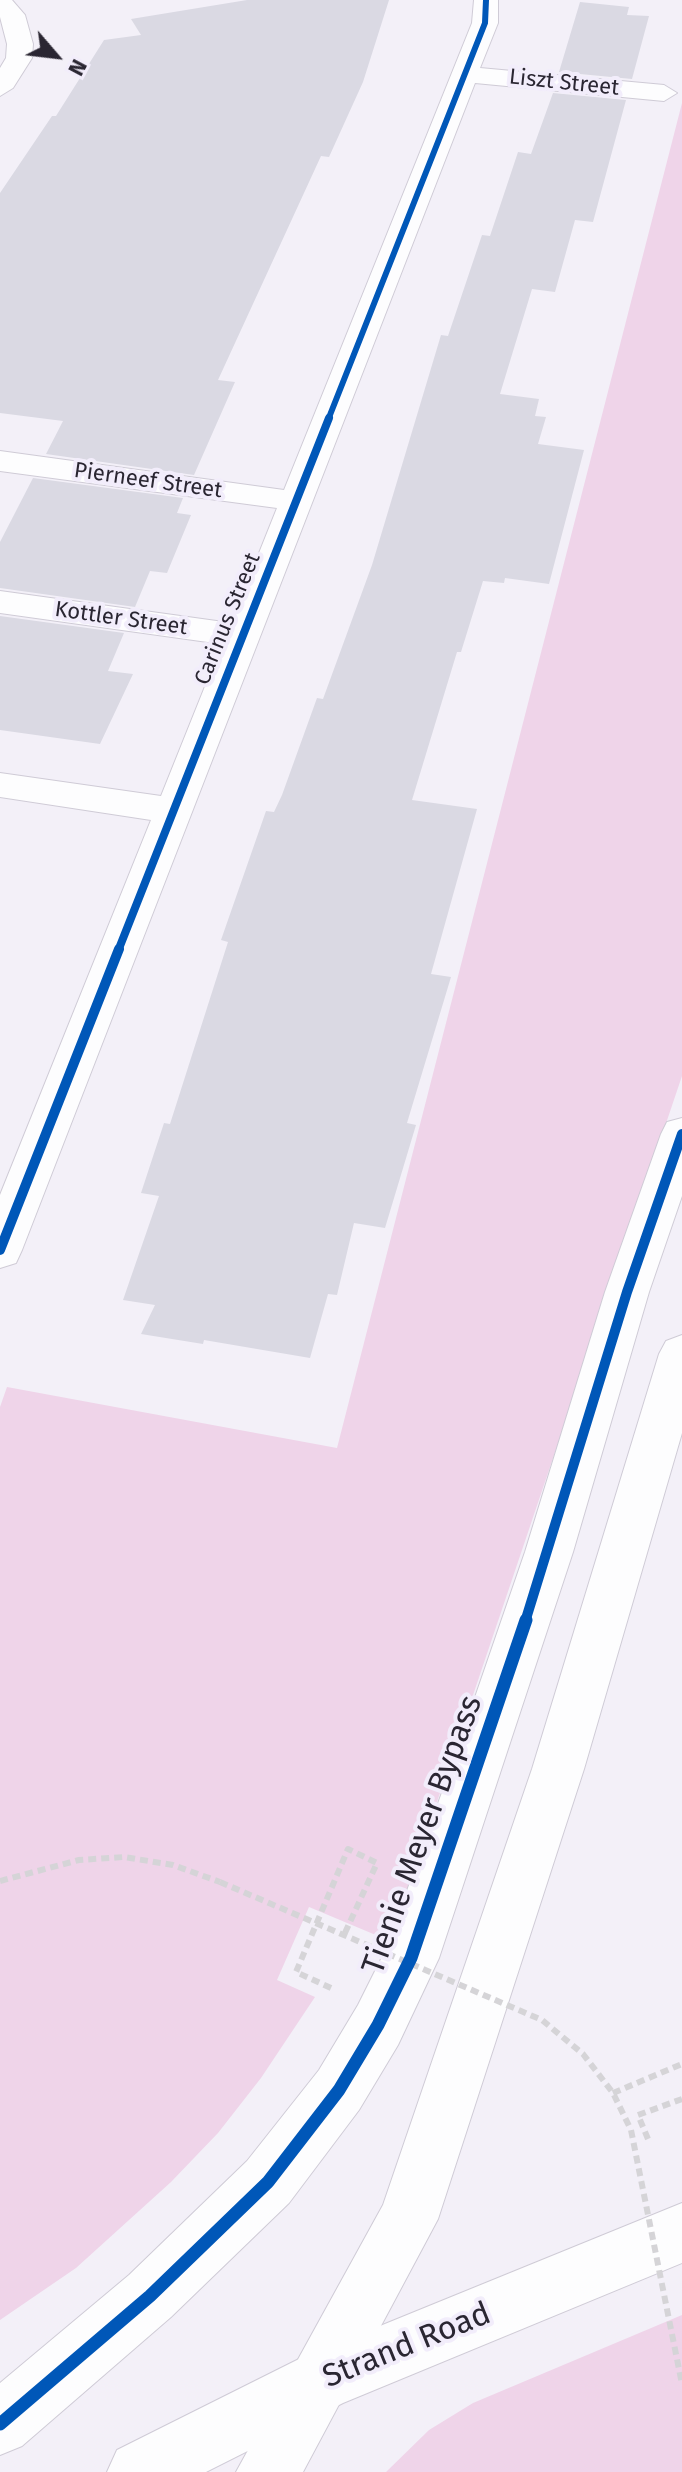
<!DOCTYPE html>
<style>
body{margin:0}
#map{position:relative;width:682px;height:2472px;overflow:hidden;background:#f3f0f8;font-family:"Fira Sans",sans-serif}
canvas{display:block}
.north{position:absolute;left:16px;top:16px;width:80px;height:80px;-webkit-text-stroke:6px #f2edfb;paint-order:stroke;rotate:118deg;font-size:22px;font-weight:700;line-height:32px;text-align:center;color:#2a2632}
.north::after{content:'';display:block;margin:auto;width:28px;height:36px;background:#2a2632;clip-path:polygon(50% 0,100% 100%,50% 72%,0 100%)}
</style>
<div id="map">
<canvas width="682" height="2472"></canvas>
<div class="north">N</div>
</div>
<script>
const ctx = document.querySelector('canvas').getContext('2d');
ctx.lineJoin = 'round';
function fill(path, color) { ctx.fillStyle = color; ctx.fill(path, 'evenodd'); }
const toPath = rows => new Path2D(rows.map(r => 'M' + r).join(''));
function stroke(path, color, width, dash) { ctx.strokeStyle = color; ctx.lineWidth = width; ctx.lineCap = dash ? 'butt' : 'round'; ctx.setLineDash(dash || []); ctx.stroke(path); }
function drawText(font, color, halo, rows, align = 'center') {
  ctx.font = font + ' "Fira Sans",sans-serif'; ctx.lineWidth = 8; ctx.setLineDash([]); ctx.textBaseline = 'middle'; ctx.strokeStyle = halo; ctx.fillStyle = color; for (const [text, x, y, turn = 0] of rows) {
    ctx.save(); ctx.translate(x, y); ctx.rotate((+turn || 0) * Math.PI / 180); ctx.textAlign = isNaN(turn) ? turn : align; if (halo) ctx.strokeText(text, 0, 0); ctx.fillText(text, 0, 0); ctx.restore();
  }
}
fill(toPath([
 [682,103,682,1076,390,1941,309,1907,277,1980,315,1997,261,2078,218,2133,171,2182,76,2268,0,2320,0,1407,7,1387,337,1448],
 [682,2315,682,2472,386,2472,429,2430,473,2403]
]), '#efd4e9');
fill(toPath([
 [247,0,389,0,363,82,329,157,321,156,218,380,235,382,194,475,46,454,63,421,0,413,0,193,52,116,56,116,104,40,141,35,131,19],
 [580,2,629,7,627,15,649,16,632,79,559,72],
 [553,93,626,100,593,222,575,220,555,292,532,289,500,394,539,399,535,416,546,417,538,444,584,450,549,584,505,578,504,583,483,581,461,652,457,652,412,800,477,809,431,974,451,977,407,1123,416,1125,385,1228,354,1223,337,1295,328,1294,310,1358,204,1340,203,1344,141,1334,155,1305,123,1300,159,1196,141,1193,164,1123,170,1124,228,942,221,940,266,811,274,812,282,795,317,698,323,699,372,565,441,335,448,336,482,235,490,236,518,152,531,154],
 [33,478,183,498,177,513,191,515,167,573,150,571,135,607,0,588,0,542],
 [0,616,124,633,108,671,133,674,100,744,0,730]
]), '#dad9e3');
const minor = toPath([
 [0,0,12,0,25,15,33,44,32,58,13,88,0,96,0,68,6,58,7,44,0,17,0,0],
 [474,0,498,0,498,23,480,68,664,85,677,93,664,101,475,83,22,1250,16,1263,0,1268,0,1195,151,820,0,797,0,773,161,796,222,644,0,613,0,591,231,623,277,508,0,471,0,451,284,490,472,23,474,0],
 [682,1118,682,1196,649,1292,573,1552,439,1958,398,2045,359,2110,289,2203,171,2317,22,2446,0,2455,0,2383,129,2275,247,2161,319,2070,358,2005,387,1947,451,1767,525,1552,605,1292,661,1134,667,1122,682,1118],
 [682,1335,682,1433,584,1769,438,2219,303,2472,236,2472,383,2205,532,1769,659,1354,666,1341,682,1335]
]);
const major = toPath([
 [682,2203,682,2263,343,2403,206,2472,107,2472,117,2450,299,2359,682,2203]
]);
stroke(minor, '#cfcbd6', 2);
stroke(major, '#cfcbd6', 2);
stroke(toPath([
 [0,1881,79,1860,124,1857,173,1865,220,1882],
 [331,1988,296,1972,348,1849,377,1863,344,1935],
 [613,2093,682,2064],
 [648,2139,638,2115,682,2099]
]), '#d5d4d7', 6, [8, 5]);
fill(minor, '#fdfdfe');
fill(major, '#fdfdfe');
stroke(toPath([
 [220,1882,542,2020,583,2054,613,2093,631,2130,682,2384]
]), '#d5d4d7', 6, [8, 5]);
stroke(toPath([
 [328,420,485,23,486,0]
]), '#0057b8', 6);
stroke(toPath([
 [118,951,329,418]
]), '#0057b8', 8);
stroke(toPath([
 [0,1250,119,949],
 [525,1622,627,1292,682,1134]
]), '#0057b8', 10);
stroke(toPath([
 [0,2424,150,2296,268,2182,339,2090,378,2025,411,1958,526,1620]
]), '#0057b8', 13);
drawText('22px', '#2a2632', '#f2edfb', [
 ["Liszt Street",564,83,6],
 ["Pierneef Street",148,481,8],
 ["Kottler Street",121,619,8],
 ["Carinus Street",228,619,-68]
]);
drawText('32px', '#2a2632', '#f2edfb', [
 ["Tienie Meyer Bypass",423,1835,-70],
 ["Strand Road",407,2346,-22]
]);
</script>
